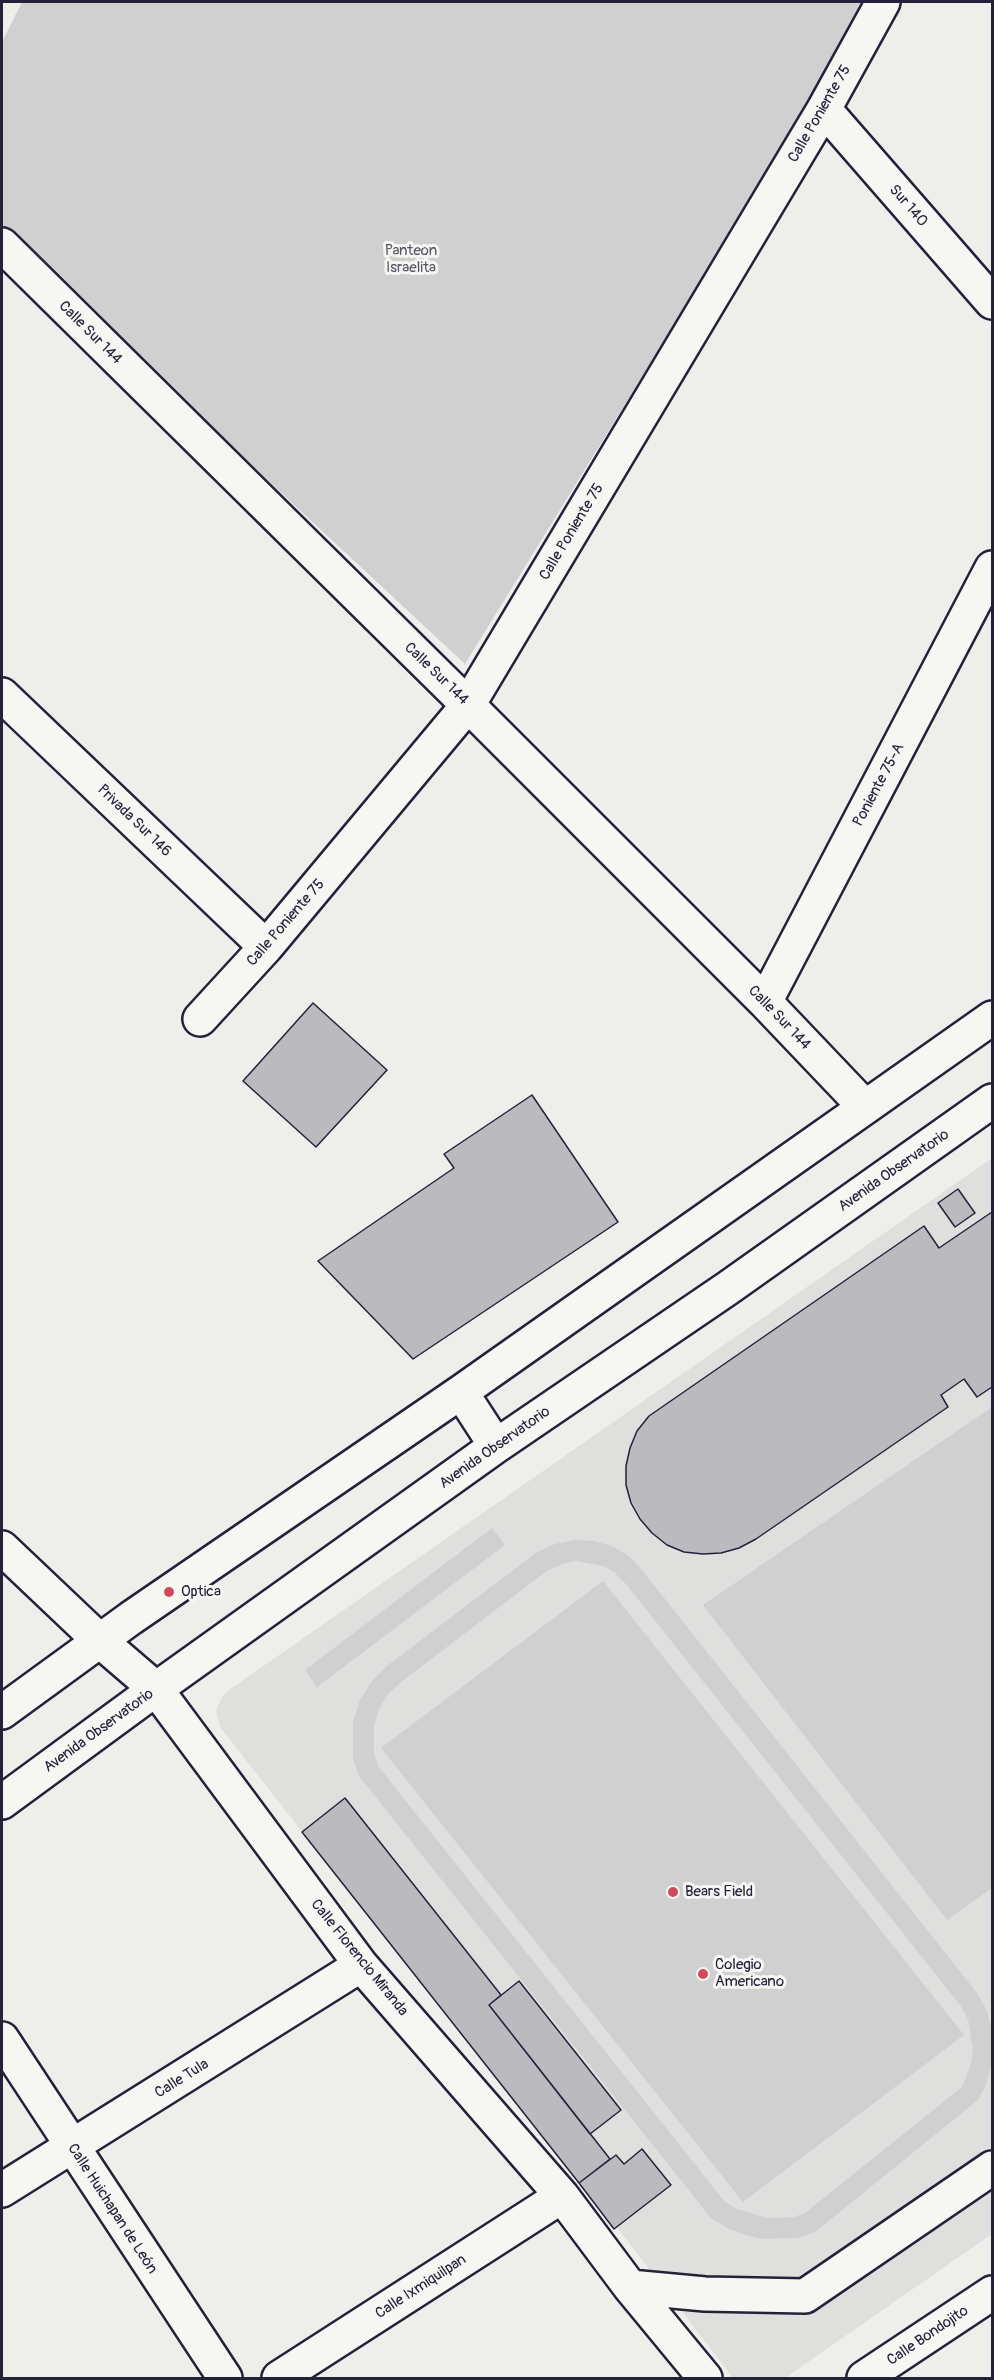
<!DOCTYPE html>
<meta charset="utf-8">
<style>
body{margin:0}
#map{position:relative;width:994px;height:2380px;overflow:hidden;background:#eeeeeb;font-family:Pangolin,sans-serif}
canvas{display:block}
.frame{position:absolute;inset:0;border:3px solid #22223b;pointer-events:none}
</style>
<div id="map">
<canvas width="994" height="2380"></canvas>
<div class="frame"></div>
</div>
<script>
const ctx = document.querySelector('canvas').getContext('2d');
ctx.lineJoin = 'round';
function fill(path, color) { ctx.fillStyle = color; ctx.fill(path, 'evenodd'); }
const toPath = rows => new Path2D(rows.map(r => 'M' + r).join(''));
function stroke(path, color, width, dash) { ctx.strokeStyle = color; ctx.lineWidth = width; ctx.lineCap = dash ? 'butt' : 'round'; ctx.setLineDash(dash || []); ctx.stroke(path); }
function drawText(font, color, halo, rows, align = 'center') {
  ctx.font = font + ' Pangolin,sans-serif'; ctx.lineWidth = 6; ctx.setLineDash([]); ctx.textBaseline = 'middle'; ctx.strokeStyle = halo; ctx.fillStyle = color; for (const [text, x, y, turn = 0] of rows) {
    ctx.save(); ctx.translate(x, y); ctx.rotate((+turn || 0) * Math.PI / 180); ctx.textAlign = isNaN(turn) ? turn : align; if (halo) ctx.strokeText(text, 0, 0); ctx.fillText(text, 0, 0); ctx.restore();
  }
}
fill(toPath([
 [992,1158,992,2234,785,2378,733,2378,613,2222,610,2224,220,1727,216,1711,222,1697,229,1690]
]), '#dfdfde');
fill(toPath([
 [22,2,866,2,810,100,717,255,465,664,2,233,2,42],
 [992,1407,992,1888,947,1920,703,1605],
 [492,1528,505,1545,317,1687,305,1670],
 [574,1540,594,1541,612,1546,629,1556,642,1570,977,1993,987,2011,992,2030,992,2063,986,2085,978,2100,815,2232,798,2238,764,2239,745,2235,727,2228,711,2218,359,1776,353,1758,353,1722,360,1700,372,1681,387,1666,537,1552,555,1544],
 [576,1561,604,1566,615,1573,626,1584,960,2005,968,2019,973,2051,971,2064,962,2087,805,2213,794,2217,767,2218,737,2209,725,2202,378,1766,374,1753,374,1726,379,1709,388,1694,401,1682,548,1570,562,1564],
 [603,1581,964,2035,743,2202,381,1748]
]), '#d0d0d1');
const building = toPath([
 [313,1003,387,1070,316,1147,243,1081,313,1003],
 [532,1095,618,1222,413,1359,318,1261,454,1168,444,1154,532,1095],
 [958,1189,975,1213,955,1227,938,1203,958,1189],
 [992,1212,992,1387,977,1397,964,1379,941,1395,948,1407,756,1539,739,1548,721,1553,703,1554,684,1552,667,1545,652,1533,640,1519,631,1503,626,1485,626,1466,630,1448,637,1431,649,1416,924,1226,939,1248,992,1212],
 [345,1798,501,1995,489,2005,610,2159,579,2183,302,1832,345,1798],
 [519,1981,621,2110,590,2134,489,2005,519,1981],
 [642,2149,671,2185,614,2229,579,2183,616,2155,624,2164,642,2149]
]);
fill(building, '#bbbbbf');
stroke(building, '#22223b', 1.5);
const minor = toPath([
 [824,109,992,302],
 [2,245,468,705,765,1002,865,1107],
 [2,695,266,947],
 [765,1002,992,568],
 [200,1019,266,947,468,705,824,109,883,2],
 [2,1548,99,1640,156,1689,361,1965,562,2196,630,2287,705,2378],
 [2,2039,225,2378],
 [2,2190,361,1965],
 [630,2287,705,2294,805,2296,992,2168],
 [279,2378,562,2196],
 [864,2378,992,2293]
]);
const major = toPath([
 [461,1392,496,1446],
 [2,1712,131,1618,461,1392,992,1018],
 [2,1802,156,1689,496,1446,728,1288,992,1101]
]);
stroke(minor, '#22223b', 38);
stroke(major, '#22223b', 38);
stroke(minor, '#f6f6f2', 33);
stroke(major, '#f6f6f2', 33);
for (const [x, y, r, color] of [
 [169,1592,6,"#d1495b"],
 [673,1892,6,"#d1495b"],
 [703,1974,6,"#d1495b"]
]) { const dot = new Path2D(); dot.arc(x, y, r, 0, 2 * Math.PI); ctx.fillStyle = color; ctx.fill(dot); stroke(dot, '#f6f6f2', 2); }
drawText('15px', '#22223b', '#f6f6f2', [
 ["Calle Poniente 75",820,114,-60],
 ["Sur 140",908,206,49],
 ["Calle Sur 144",90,333,45],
 ["Calle Poniente 75",572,532,-59],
 ["Calle Sur 144",436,674,44],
 ["Poniente 75-A",879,785,-62],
 ["Privada Sur 146",134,821,44],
 ["Calle Poniente 75",286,923,-49],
 ["Calle Sur 144",779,1018,46],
 ["Avenida Observatorio",894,1171,-35],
 ["Avenida Observatorio",495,1448,-35],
 ["Avenida Observatorio",99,1731,-36],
 ["Calle Florencio Miranda",359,1958,51],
 ["Calle Tula",182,2079,-32],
 ["Calle Huichapan de León",112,2209,57],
 ["Calle Ixmiquilpan",421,2287,-33],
 ["Calle Bondojito",928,2336,-34]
]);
drawText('15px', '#565668', '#f6f6f2', [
 ["Panteon",411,251],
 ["Israelita",411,268]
]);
drawText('15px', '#22223b', '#f6f6f2', [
 ["Optica",181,1592],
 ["Bears Field",685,1892],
 ["Colegio",715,1965],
 ["Americano",715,1982]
], 'left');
</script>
